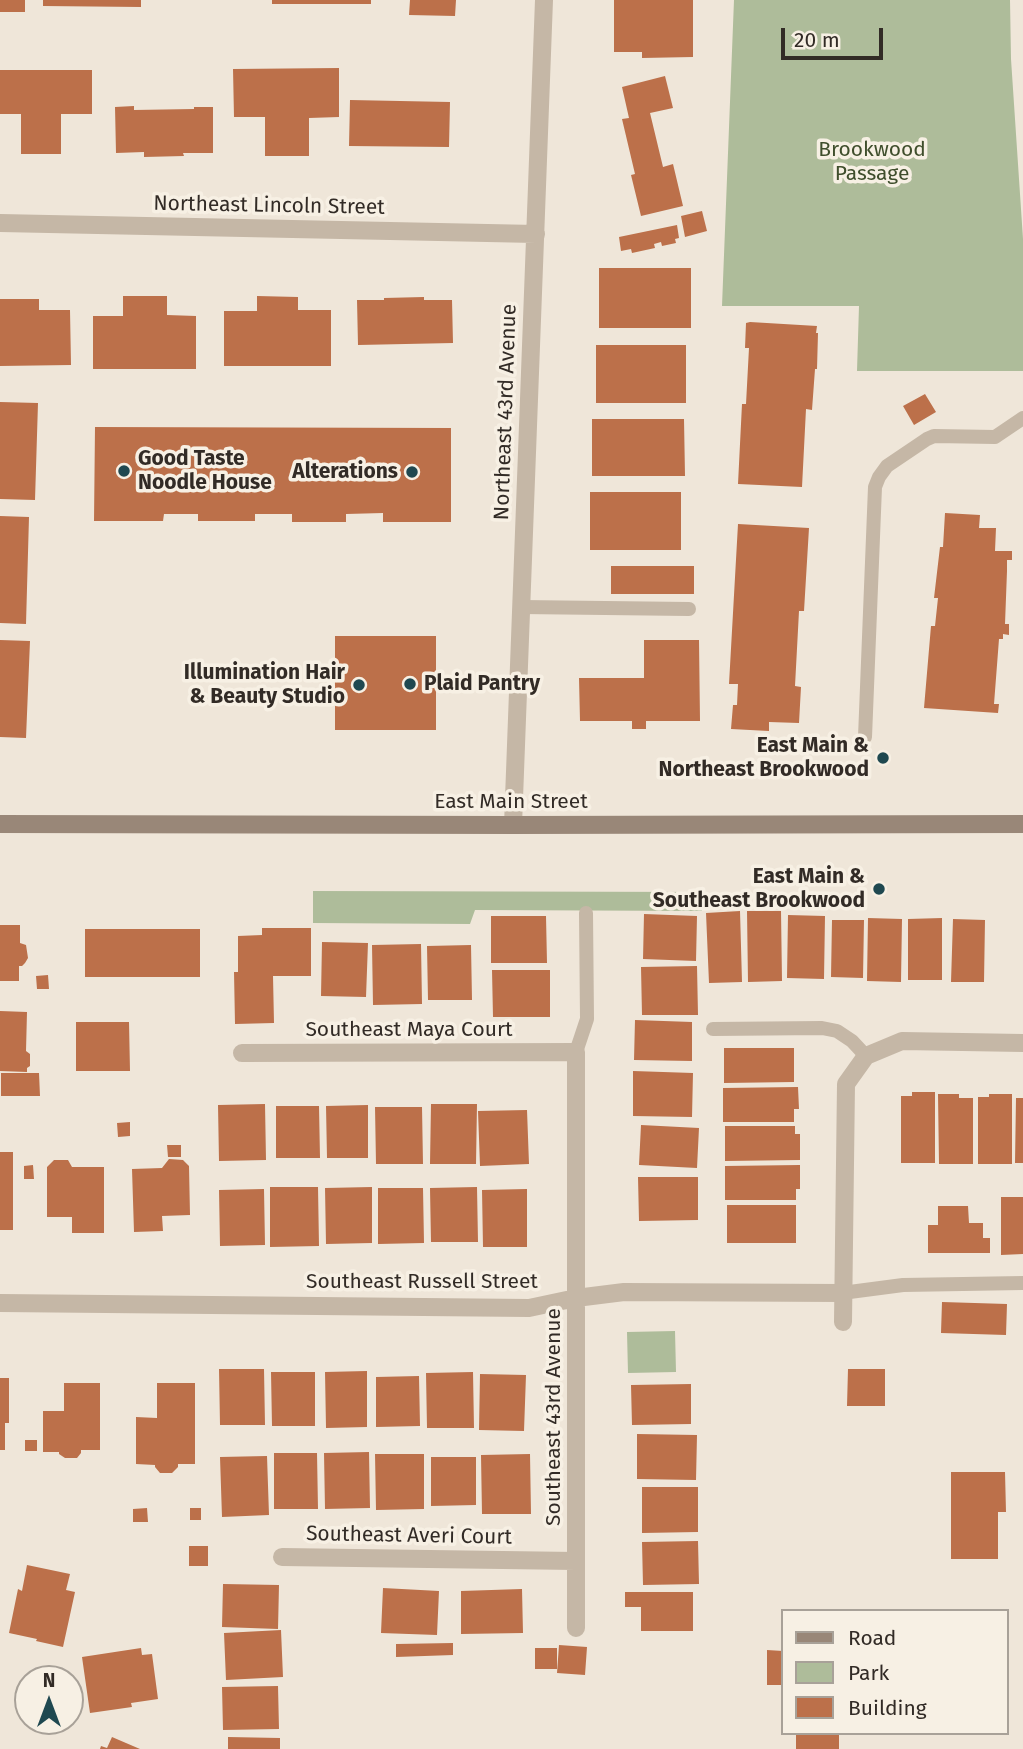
<!DOCTYPE html>
<style>
body{margin:0}
#map{position:relative;width:1023px;height:1749px;overflow:hidden;background:#efe6d9;font-family:"Fira Sans",sans-serif}
canvas{display:block}
.legend{position:absolute;left:781px;top:1609px;width:228px;height:126px;box-sizing:border-box;background:#f7f0e4;border:2px solid #a8a198;margin:0;padding:9px 12px;list-style:none;font-size:21px;color:#322b26}
.legend li{display:flex;align-items:center;gap:14px;height:35px}
.legend b{width:35px;border:2px solid #a8a198}
.north{position:absolute;left:14px;top:1665px;width:70px;height:70px;box-sizing:border-box;background:#f7f0e4;border:2px solid #a8a198;border-radius:50%;rotate:0deg;font-size:19px;font-weight:700;line-height:28px;text-align:center;color:#322b26}
.north::after{content:'';display:block;margin:auto;width:24px;height:32px;background:#1f4850;clip-path:polygon(50% 0,100% 100%,50% 72%,0 100%)}
.scale{position:absolute;left:781px;top:28px;width:102px;height:32px;box-sizing:border-box;border:4px solid #322b26;border-top:0;padding-left:9px;font-size:21px;line-height:24px;white-space:nowrap;color:#322b26;-webkit-text-stroke:5px #f7f0e4;paint-order:stroke}
</style>
<div id="map">
<canvas width="1023" height="1749"></canvas>
<ul class="legend">
<li><b style="height:9px;background:#998778"></b>Road</li>
<li><b style="height:19px;background:#aebc9a"></b>Park</li>
<li><b style="height:19px;background:#bc704a"></b>Building</li>
</ul>
<div class="north">N</div>
<div class="scale">20 m</div>
</div>
<script>
const ctx = document.querySelector('canvas').getContext('2d');
ctx.lineJoin = 'round';
function fill(path, color) { ctx.fillStyle = color; ctx.fill(path, 'evenodd'); }
const toPath = rows => new Path2D(rows.map(r => 'M' + r).join(''));
function stroke(path, color, width, dash) { ctx.strokeStyle = color; ctx.lineWidth = width; ctx.lineCap = dash ? 'butt' : 'round'; ctx.setLineDash(dash || []); ctx.stroke(path); }
function drawText(font, color, halo, rows, align = 'center') {
  ctx.font = font + ' "Fira Sans",sans-serif'; ctx.lineWidth = 7; ctx.setLineDash([]); ctx.textBaseline = 'middle'; ctx.strokeStyle = halo; ctx.fillStyle = color; for (const [text, x, y, turn = 0] of rows) {
    ctx.save(); ctx.translate(x, y); ctx.rotate((+turn || 0) * Math.PI / 180); ctx.textAlign = isNaN(turn) ? turn : align; if (halo) ctx.strokeText(text, 0, 0); ctx.fillText(text, 0, 0); ctx.restore();
  }
}
fill(toPath([
 [734,0,1010,0,1011,59,1023,239,1023,371,857,371,859,306,722,306],
 [313,891,702,892,702,911,475,910,470,924,313,923],
 [675,1331,676,1372,628,1373,627,1332]
]), '#aebc9a');
fill(toPath([
 [0,0,25,0,25,12,0,12],
 [43,0,141,0,141,7,43,6],
 [272,0,371,0,371,4,272,4],
 [410,0,456,0,455,16,409,15],
 [614,0,693,0,693,57,642,58,642,52,614,52],
 [339,68,339,117,309,118,309,156,265,156,265,117,234,117,233,69],
 [0,70,92,70,92,114,61,114,61,154,21,154,21,114,0,114],
 [665,76,673,108,650,113,663,167,673,164,683,206,641,216,631,175,635,174,622,119,629,118,622,87],
 [350,100,450,102,449,147,349,146],
 [134,106,134,110,194,109,194,107,213,107,213,153,183,153,184,156,144,157,144,152,116,153,115,107],
 [702,211,707,231,685,237,681,216],
 [677,225,679,238,675,239,676,243,662,246,661,242,654,244,655,248,632,253,631,249,621,251,619,237],
 [599,268,691,268,691,328,599,328],
 [123,296,167,296,167,315,196,316,196,369,93,369,93,316,123,316],
 [257,296,298,297,298,310,331,310,331,366,224,366,224,311,257,311],
 [424,297,424,300,452,300,453,343,358,345,357,300,384,300,384,298],
 [0,299,39,299,39,310,70,310,71,365,0,366],
 [750,322,817,326,816,333,818,333,817,369,815,369,812,410,806,409,802,487,738,484,742,404,746,404,749,348,745,348,746,323],
 [596,345,686,345,686,403,596,403],
 [925,394,936,412,914,425,903,406],
 [0,402,38,403,35,500,0,499],
 [592,419,684,419,685,476,592,476],
 [95,427,451,428,451,522,383,522,383,513,346,514,346,522,292,522,292,514,255,514,255,521,198,521,198,514,164,514,163,521,94,521],
 [590,492,681,492,681,550,590,550],
 [945,513,980,515,979,528,996,528,995,551,1012,551,1012,560,1007,560,1007,571,1005,624,1009,624,1009,635,1003,634,1003,639,999,639,994,704,999,704,998,713,924,708,931,626,935,626,938,598,934,598,940,547,943,547],
 [0,516,29,517,26,624,0,623],
 [738,524,809,528,804,611,799,611,795,686,801,687,799,723,769,722,769,731,731,729,733,705,737,705,738,684,729,684],
 [611,566,694,566,694,594,611,594],
 [335,636,436,636,436,730,335,730],
 [0,640,30,641,26,738,0,737],
 [644,640,699,640,700,721,646,721,646,729,632,729,632,721,580,721,579,678,644,678],
 [740,911,742,982,709,983,706,913],
 [747,911,781,911,782,981,748,982],
 [644,914,697,916,696,961,643,959],
 [788,915,825,916,824,979,787,978],
 [491,916,546,916,547,963,491,963],
 [868,918,902,919,901,982,867,981],
 [942,918,942,980,908,980,908,919],
 [953,919,985,920,984,982,951,982],
 [832,920,864,920,863,978,831,977],
 [0,925,20,925,20,943,26,945,28,958,25,963,22,966,19,966,19,981,0,981],
 [262,928,311,928,311,976,273,976,274,1023,235,1024,234,972,238,972,238,936,262,935],
 [85,929,200,929,200,977,85,977],
 [322,942,368,943,366,997,321,996],
 [421,944,422,1004,373,1005,372,945],
 [471,945,472,1000,428,1000,427,946],
 [697,966,698,1015,642,1015,641,967],
 [492,970,550,970,550,1017,493,1017],
 [48,975,49,989,37,989,36,976],
 [0,1011,27,1012,26,1051,30,1054,30,1066,27,1068,27,1072,0,1071],
 [635,1020,692,1022,692,1061,634,1060],
 [76,1022,129,1022,130,1071,76,1071],
 [724,1048,794,1048,794,1082,724,1083],
 [633,1071,693,1073,692,1117,633,1116],
 [1,1073,39,1073,40,1096,1,1096],
 [798,1087,799,1109,794,1109,794,1122,723,1122,723,1088],
 [912,1092,935,1092,935,1163,901,1163,901,1096,912,1096],
 [938,1094,959,1094,959,1098,973,1098,973,1164,939,1164],
 [989,1094,1012,1094,1012,1164,978,1164,978,1097,989,1097],
 [1016,1098,1023,1098,1023,1163,1015,1163],
 [265,1104,266,1160,219,1161,218,1105],
 [431,1104,477,1104,476,1164,430,1164],
 [368,1105,368,1158,327,1158,326,1106],
 [276,1106,319,1106,320,1158,276,1158],
 [375,1107,422,1107,423,1164,376,1164],
 [527,1110,529,1164,480,1166,478,1111],
 [130,1122,130,1136,118,1137,117,1123],
 [641,1125,699,1128,697,1168,639,1165],
 [725,1126,795,1126,795,1134,800,1134,800,1160,725,1161],
 [167,1145,181,1145,181,1157,168,1157],
 [0,1152,13,1152,13,1230,0,1230],
 [169,1159,183,1160,189,1166,190,1215,162,1216,163,1231,134,1232,132,1169,162,1168],
 [54,1160,68,1160,72,1167,104,1167,104,1233,72,1233,72,1217,47,1217,47,1167],
 [33,1165,34,1179,24,1179,24,1166],
 [800,1165,800,1189,796,1189,796,1200,725,1200,725,1166],
 [638,1177,698,1177,698,1220,639,1221],
 [270,1187,318,1187,319,1246,270,1247],
 [372,1187,372,1243,326,1244,325,1188],
 [477,1187,478,1242,431,1242,430,1188],
 [378,1188,423,1188,424,1243,378,1244],
 [264,1189,265,1245,220,1246,219,1190],
 [527,1189,527,1247,483,1247,482,1190],
 [1001,1197,1023,1197,1023,1254,1001,1255],
 [727,1205,796,1205,796,1243,727,1243],
 [938,1206,968,1206,969,1223,983,1223,983,1238,990,1238,990,1253,928,1253,928,1225,938,1225],
 [942,1302,1007,1304,1006,1335,941,1333],
 [219,1369,264,1369,265,1425,220,1425],
 [848,1369,885,1369,885,1406,847,1406],
 [367,1371,367,1427,326,1428,325,1372],
 [271,1372,315,1372,315,1426,272,1426],
 [473,1372,474,1428,427,1428,426,1373],
 [480,1374,526,1375,524,1431,479,1430],
 [419,1376,420,1426,376,1427,376,1377],
 [0,1378,9,1378,9,1423,5,1423,5,1450,0,1450],
 [64,1383,100,1383,100,1450,81,1450,81,1453,77,1458,65,1458,59,1454,59,1452,43,1452,43,1411,64,1411],
 [157,1383,195,1383,195,1464,178,1464,178,1467,172,1473,160,1473,155,1467,155,1465,136,1464,136,1417,157,1418],
 [691,1384,691,1424,632,1425,631,1385],
 [637,1434,697,1435,696,1480,637,1479],
 [25,1440,37,1440,37,1451,25,1451],
 [369,1452,370,1508,325,1509,324,1453],
 [274,1453,317,1453,318,1509,274,1509],
 [375,1454,424,1454,424,1509,376,1510],
 [530,1454,531,1514,482,1514,481,1455],
 [267,1456,269,1515,222,1517,220,1457],
 [431,1457,476,1457,476,1505,431,1506],
 [951,1472,1005,1472,1006,1512,998,1512,998,1559,951,1559],
 [642,1487,698,1487,698,1532,642,1533],
 [147,1508,148,1522,133,1522,133,1509],
 [190,1508,201,1508,201,1520,190,1520],
 [698,1541,699,1584,643,1585,642,1542],
 [189,1546,208,1546,208,1566,189,1566],
 [27,1565,70,1574,66,1590,75,1592,63,1647,36,1641,37,1639,9,1633,18,1589,22,1591],
 [223,1584,279,1585,278,1629,222,1627],
 [383,1588,439,1591,437,1635,381,1633],
 [522,1589,523,1633,461,1634,461,1591],
 [625,1592,693,1592,693,1631,641,1631,641,1607,625,1607],
 [281,1630,283,1677,226,1680,224,1633],
 [453,1643,453,1655,396,1657,396,1644],
 [559,1645,587,1647,585,1675,557,1673],
 [141,1648,142,1655,152,1654,158,1699,131,1703,132,1707,90,1713,82,1657],
 [535,1648,557,1648,557,1669,535,1669],
 [767,1650,783,1651,783,1685,767,1685],
 [278,1686,279,1729,223,1730,222,1687],
 [796,1733,839,1733,839,1749,796,1749],
 [112,1737,140,1749,100,1749,101,1746,107,1748],
 [228,1737,280,1738,280,1749,228,1749]
]), '#bc704a');
stroke(toPath([
 [521,607,689,609],
 [865,737,875,487,879,477,887,466,927,439,934,436,995,437,1023,418],
 [713,1029,822,1028,837,1031,852,1041,866,1056],
 [576,1052,587,1019,586,913],
 [842,1293,903,1285,1023,1283]
]), '#c5b7a6', 14);
stroke(toPath([
 [0,223,536,234],
 [513,825,544,0],
 [242,1053,576,1052,576,1628],
 [0,1303,529,1308,576,1298,624,1292,842,1293],
 [843,1322,846,1084,866,1056,902,1041,1023,1043],
 [282,1557,576,1561]
]), '#c5b7a6', 18);
stroke(toPath([
 [0,824,513,825,1023,824]
]), '#998778', 18);
for (const [x, y, r, color] of [
 [124,471,7,"#1f4850"],
 [412,472,7,"#1f4850"],
 [410,684,7,"#1f4850"],
 [359,685,7,"#1f4850"],
 [883,758,7,"#1f4850"],
 [879,889,7,"#1f4850"]
]) { const dot = new Path2D(); dot.arc(x, y, r, 0, 2 * Math.PI); ctx.fillStyle = color; ctx.fill(dot); stroke(dot, '#f7f0e4', 2.5); }
drawText('21px', '#3f4e2c', '#f7f0e4', [
 ["Brookwood",872,150],
 ["Passage",872,174]
]);
drawText('21px', '#322b26', '#f7f0e4', [
 ["Northeast Lincoln Street",269,206,1],
 ["Northeast 43rd Avenue",506,412,-88],
 ["East Main Street",511,802],
 ["Southeast Maya Court",409,1030],
 ["Southeast Russell Street",422,1282],
 ["Southeast 43rd Avenue",554,1417,-90],
 ["Southeast Averi Court",409,1536,1]
]);
drawText('bold 21px', '#322b26', '#f7f0e4', [
 ["Good Taste",138,459,"left"],
 ["Noodle House",138,483,"left"],
 ["Alterations",398,472],
 ["Illumination Hair",345,673],
 ["& Beauty Studio",345,697],
 ["Plaid Pantry",424,684,"left"],
 ["East Main &",869,746],
 ["Northeast Brookwood",869,770],
 ["East Main &",865,877],
 ["Southeast Brookwood",865,901]
], 'right');
</script>
